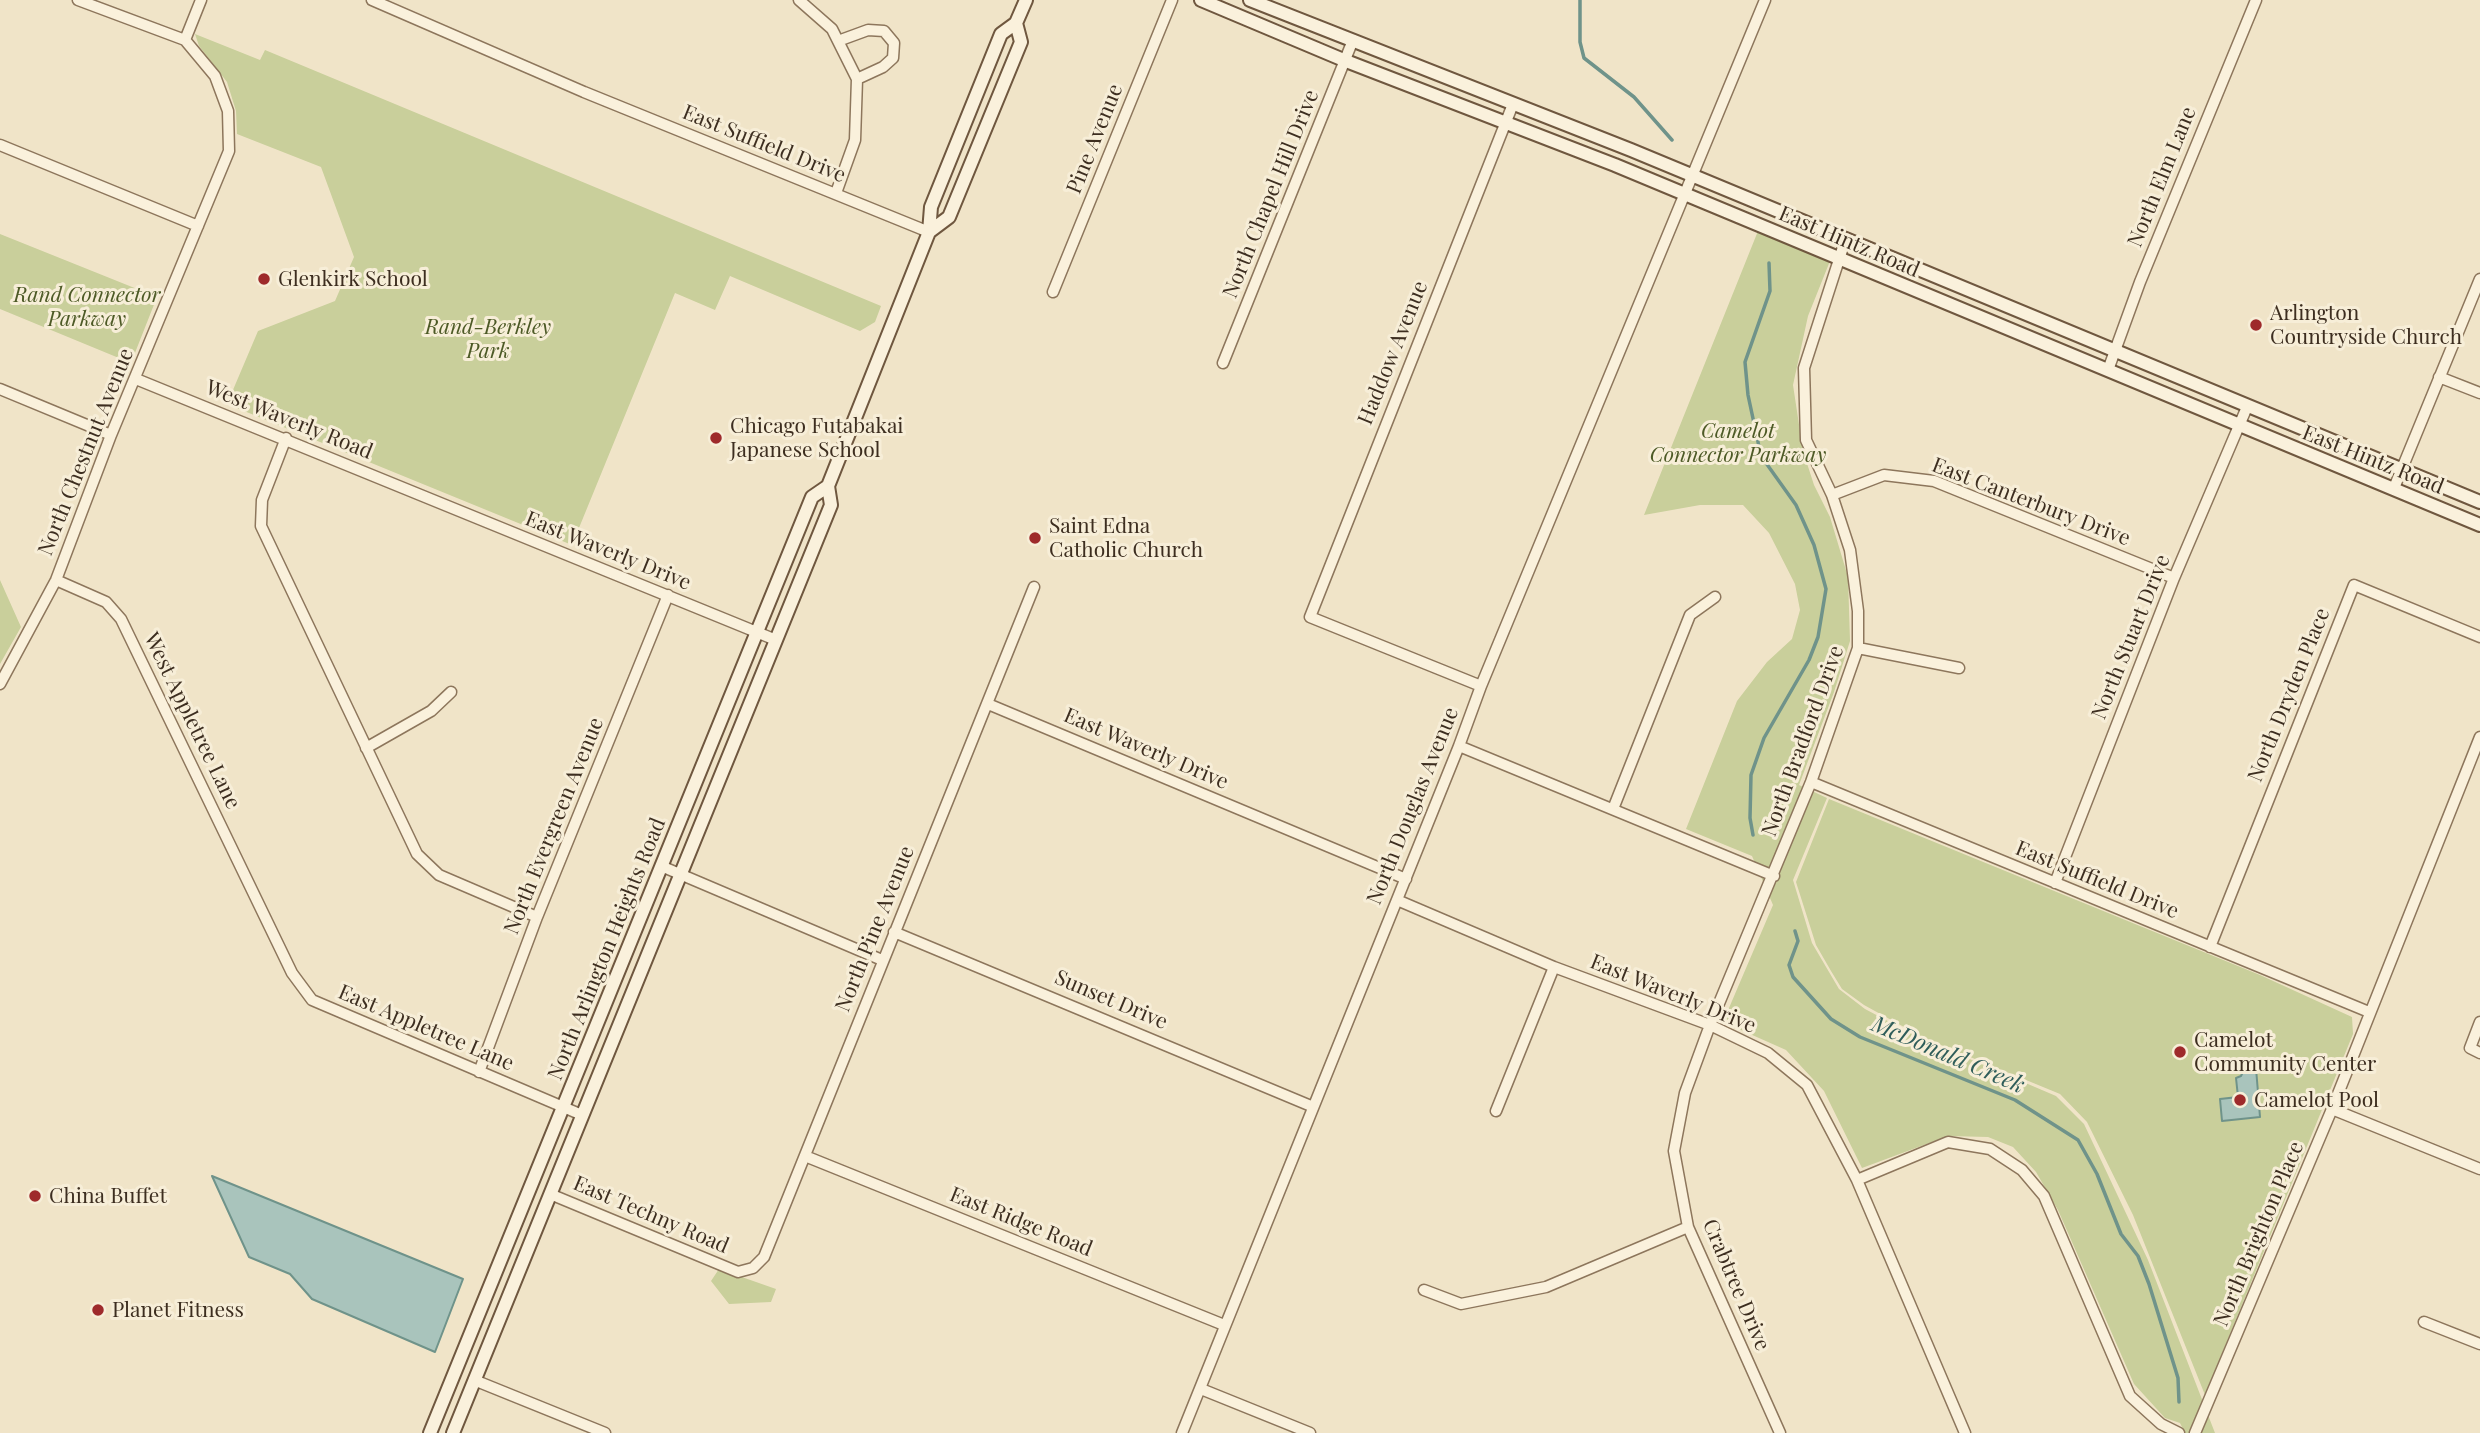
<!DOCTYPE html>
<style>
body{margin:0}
canvas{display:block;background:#f0e4c8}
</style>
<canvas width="2480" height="1433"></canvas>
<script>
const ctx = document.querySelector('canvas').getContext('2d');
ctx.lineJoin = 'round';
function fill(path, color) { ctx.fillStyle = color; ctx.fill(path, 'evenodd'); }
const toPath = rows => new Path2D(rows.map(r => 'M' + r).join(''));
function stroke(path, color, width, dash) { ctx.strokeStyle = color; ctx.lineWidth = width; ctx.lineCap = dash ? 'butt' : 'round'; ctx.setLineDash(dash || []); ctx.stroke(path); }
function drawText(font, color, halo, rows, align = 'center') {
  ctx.font = font + ' "Playfair Display",serif'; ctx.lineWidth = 6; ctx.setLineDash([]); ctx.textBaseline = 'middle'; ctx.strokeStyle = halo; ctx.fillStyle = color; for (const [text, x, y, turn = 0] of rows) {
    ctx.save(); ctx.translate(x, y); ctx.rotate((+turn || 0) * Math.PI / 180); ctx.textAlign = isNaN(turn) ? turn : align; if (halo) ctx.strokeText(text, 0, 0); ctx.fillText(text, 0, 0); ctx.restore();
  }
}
fill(toPath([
 [195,34,260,60,265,50,881,306,875,322,860,331,730,276,715,310,675,293,572,545,227,404,258,331,335,301,354,257,321,167,237,134,236,111,227,82,199,46],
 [1758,231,1830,261,1808,316,1793,385,1803,451,1814,485,1830,517,1848,577,1850,641,1834,692,1799,785,1827,798,1793,880,1812,943,1839,989,1865,1009,1918,1037,2056,1096,2084,1124,2148,1260,2215,1433,2185,1433,2180,1423,2165,1418,2134,1384,2058,1210,2036,1172,2013,1147,1988,1137,1948,1136,1862,1168,1824,1091,1786,1050,1723,1022,1773,905,1752,856,1686,829,1737,701,1767,662,1792,639,1800,610,1795,584,1769,533,1743,505,1700,505,1644,515],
 [0,234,157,297,131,363,0,309],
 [0,580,21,627,0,664],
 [1829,799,2260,975,2352,1017,2353,1034,2205,1395,2133,1215,2087,1122,2060,1094,1924,1038,1864,1005,1842,989,1831,971,1816,945,1796,882],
 [719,1269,776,1289,771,1302,729,1304,711,1281]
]), '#c9cf9b');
const water = toPath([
 [2245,1067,2256,1068,2260,1117,2222,1121,2220,1099,2238,1097,2236,1078,2241,1076,2245,1067],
 [212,1176,463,1279,435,1352,312,1299,290,1274,249,1257,212,1176]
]);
fill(water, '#a9c4bc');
stroke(water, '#6f938a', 2);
stroke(toPath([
 [1580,0,1580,42,1584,58,1634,97,1672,140],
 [1753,835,1750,818,1751,775,1764,738,1809,660,1818,637,1826,589,1814,545,1796,505,1761,456,1748,395,1745,362,1770,291,1769,263],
 [1795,931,1798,941,1789,965,1793,977,1831,1019,1860,1037,2015,1100,2078,1140,2097,1174,2121,1234,2138,1256,2149,1284,2178,1378,2179,1402]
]), '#6f938a', 3.5);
const minor = toPath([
 [78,0,185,40],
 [372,0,584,92,929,232],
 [799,0,832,29,857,79,855,140,836,193],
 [838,41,868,30,884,31,894,43,893,58,883,67,857,79],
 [0,145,198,226],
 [1053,292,1172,0],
 [1223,363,1353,40],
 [2108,370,2140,282,2256,0],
 [2439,377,2480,393],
 [136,379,776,640],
 [0,389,111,435],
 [286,438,262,500,261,526,417,854,439,875,537,917],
 [2394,488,2480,279],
 [1832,495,1884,475,1934,481,2174,578],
 [56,580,106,602,121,619,292,973,312,1000,582,1115],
 [1858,648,1959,668],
 [0,684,56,580,111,435,229,151,228,111,215,76,185,40,201,0],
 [1481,686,1310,617,1513,104],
 [988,704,1406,879],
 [1459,746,1774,876],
 [366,748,431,711,451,692],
 [1811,782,2369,1012],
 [1613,809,1690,615,1715,597],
 [661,866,882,960],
 [2055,883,2174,578,2247,407],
 [1397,900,1554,967,1710,1025,1768,1053,1807,1085,1857,1180,1965,1433],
 [894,932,1311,1106],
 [2210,947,2354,585,2480,637],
 [2480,1022,2470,1048,2480,1053],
 [479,1072,537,917,668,595],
 [2332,1109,2480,1169],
 [1496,1111,1554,967],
 [805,1156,1224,1325],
 [1857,1180,1948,1142,1990,1149,2022,1170,2044,1196,2130,1396,2161,1424,2179,1433],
 [550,1194,738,1272,753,1268,764,1257,1034,587],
 [1424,1290,1461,1304,1546,1287,1688,1227],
 [2424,1322,2480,1344],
 [474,1380,605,1433],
 [1201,1389,1310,1433],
 [1182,1433,1459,746,1481,686,1765,0],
 [1780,1433,1688,1227,1674,1151,1685,1093,1710,1025,1811,782,1858,648,1858,611,1850,550,1832,495,1806,440,1804,368,1845,241],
 [2195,1433,2332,1109,2480,737]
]);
const secondary = toPath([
 [1201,0,1346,61,1615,165,2480,525],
 [1250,0,1631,150,2480,502],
 [929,232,949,217,1021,42,1016,23],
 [430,1433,812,497,828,486],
 [453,1433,831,505,828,486,929,232,931,207,1001,34,1016,23,1026,0]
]);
stroke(minor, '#8d765c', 13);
stroke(secondary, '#6f573f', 16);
stroke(minor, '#faf1dc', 10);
stroke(secondary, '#faf1dc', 12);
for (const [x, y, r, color] of [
 [264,279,7,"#9e2a2b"],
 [2256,325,7,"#9e2a2b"],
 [716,438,7,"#9e2a2b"],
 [1035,538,7,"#9e2a2b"],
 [2180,1052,7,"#9e2a2b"],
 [2240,1100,7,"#9e2a2b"],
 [35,1196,7,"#9e2a2b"],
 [98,1310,7,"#9e2a2b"]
]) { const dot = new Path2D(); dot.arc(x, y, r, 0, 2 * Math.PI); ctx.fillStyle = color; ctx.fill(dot); stroke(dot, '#f7eed8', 2.5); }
drawText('21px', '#3d2e20', '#f7eed8', [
 ["Pine Avenue",1095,139,-68],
 ["East Suffield Drive",764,144,22],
 ["North Elm Lane",2162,177,-68],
 ["North Chapel Hill Drive",1271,194,-68],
 ["East Hintz Road",1849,242,23],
 ["Haddow Avenue",1393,353,-68],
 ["West Waverly Road",289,420,22],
 ["North Chestnut Avenue",86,452,-68],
 ["East Hintz Road",2373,460,22],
 ["East Canterbury Drive",2031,502,21],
 ["East Waverly Drive",608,551,22],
 ["North Stuart Drive",2131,637,-68],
 ["North Dryden Place",2289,695,-68],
 ["West Appletree Lane",192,721,64],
 ["North Bradford Drive",1803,741,-70],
 ["East Waverly Drive",1146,749,23],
 ["North Douglas Avenue",1413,806,-68],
 ["North Evergreen Avenue",554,826,-68],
 ["East Suffield Drive",2097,880,22],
 ["North Pine Avenue",875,929,-68],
 ["North Arlington Heights Road",607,949,-68],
 ["East Waverly Drive",1673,994,22],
 ["Sunset Drive",1111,1000,23],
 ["East Appletree Lane",426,1028,23],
 ["East Techny Road",651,1215,23],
 ["East Ridge Road",1021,1222,22],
 ["North Brighton Place",2259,1234,-67],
 ["Crabtree Drive",1736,1285,67]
]);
drawText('21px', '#3d2e20', '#f7eed8', [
 ["Glenkirk School",278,279],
 ["Arlington",2270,313],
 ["Countryside Church",2270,337],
 ["Chicago Futabakai",730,426],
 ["Japanese School",730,450],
 ["Saint Edna",1049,526],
 ["Catholic Church",1049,550],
 ["Camelot",2194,1040],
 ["Community Center",2194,1064],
 ["Camelot Pool",2254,1100],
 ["China Buffet",49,1196],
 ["Planet Fitness",112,1310]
], 'left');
drawText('italic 21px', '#4d5a26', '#f7eed8', [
 ["Rand Connector",87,295],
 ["Parkway",87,319],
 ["Rand-Berkley",488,327],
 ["Park",488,351],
 ["Camelot",1738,431],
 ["Connector Parkway",1738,455]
]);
drawText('italic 23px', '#2f5d5a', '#f7eed8', [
 ["McDonald Creek",1948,1055,23]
]);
</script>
